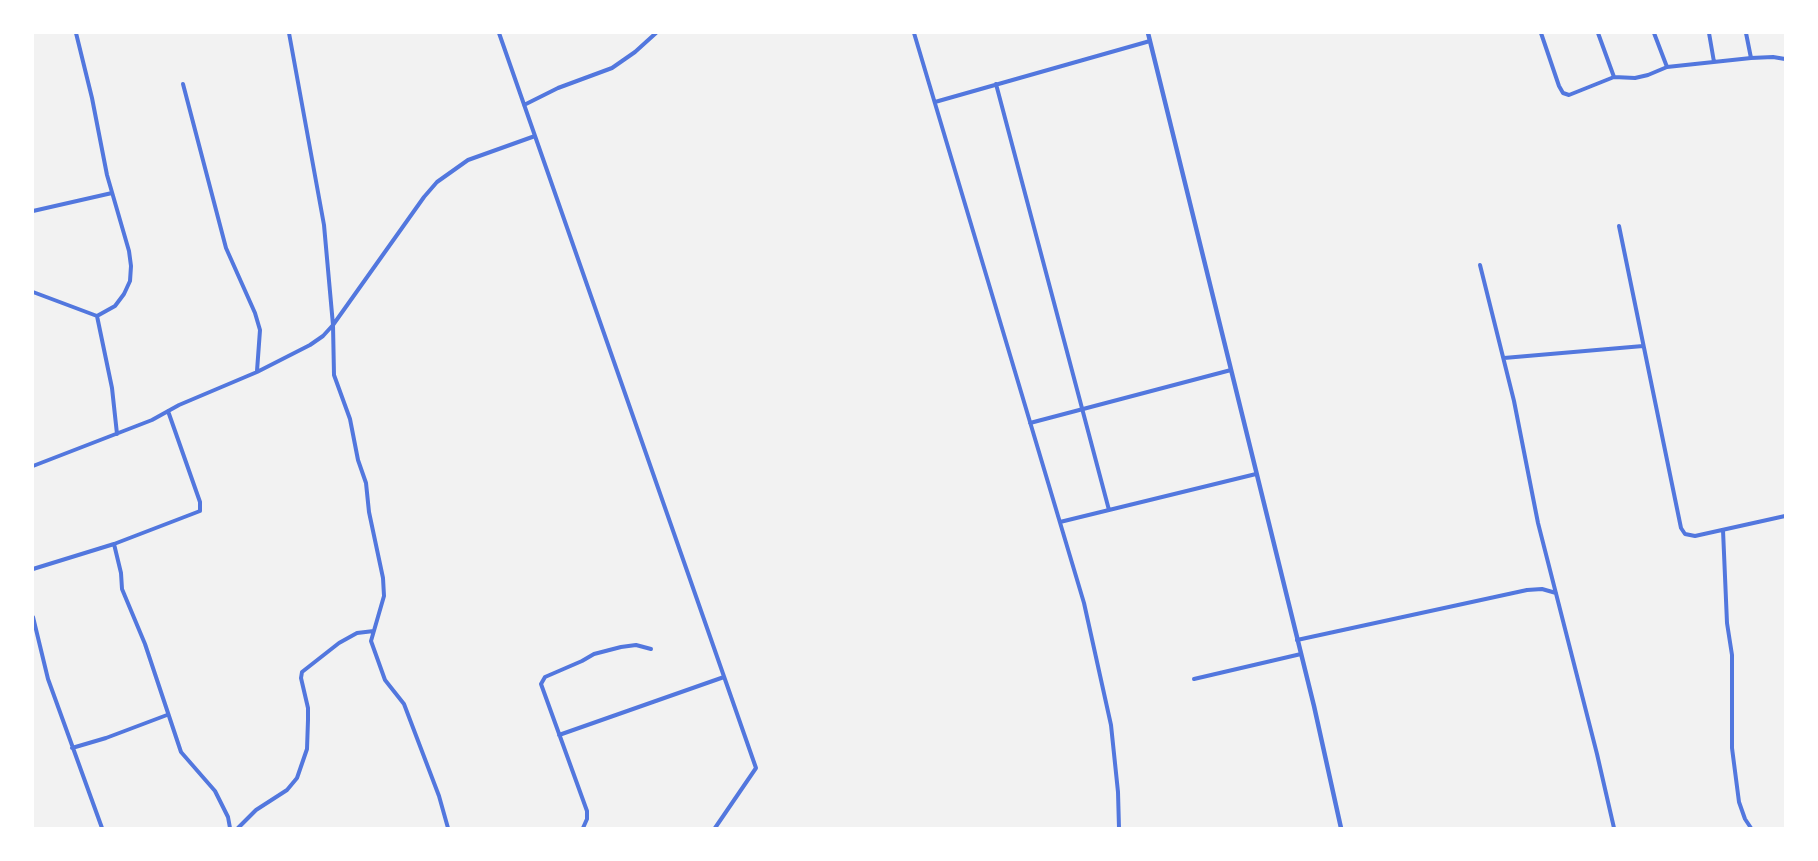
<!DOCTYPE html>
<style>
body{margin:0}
#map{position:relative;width:1818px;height:861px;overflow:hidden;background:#f2f2f2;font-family:"Open Sans",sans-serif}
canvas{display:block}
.frame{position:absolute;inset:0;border:34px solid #fff;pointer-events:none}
</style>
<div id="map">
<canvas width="1818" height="861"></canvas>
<div class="frame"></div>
</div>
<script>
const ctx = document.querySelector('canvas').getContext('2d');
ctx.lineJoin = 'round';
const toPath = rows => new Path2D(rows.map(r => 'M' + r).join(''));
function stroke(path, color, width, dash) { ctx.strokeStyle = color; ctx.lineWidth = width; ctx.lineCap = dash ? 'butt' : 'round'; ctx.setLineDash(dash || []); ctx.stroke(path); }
stroke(toPath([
 [76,33,92,98,107,175,129,251,131,266,130,281,124,294,115,306,97,316],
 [289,33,324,225,333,325,334,375,350,419,358,460,366,483,369,512,383,578,384,596,371,641,385,680,404,704,439,796,448,828],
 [499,33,756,768,715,828],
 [914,33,1084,603,1111,725,1118,792,1119,828],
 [1541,33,1559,86,1563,93,1569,95,1614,77,1635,78,1648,75,1667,67,1751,58,1773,57,1785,59],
 [1598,33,1614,77],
 [1654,33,1667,67],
 [1709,33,1714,62],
 [1746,33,1751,58],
 [183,84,226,248,255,313,260,330,257,371],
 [996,84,1109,510],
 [935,102,1150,41],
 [524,105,558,88,612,68,635,52,656,33],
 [33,211,112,193],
 [1619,226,1681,528,1685,534,1695,536,1785,516],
 [1480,265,1514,401,1538,523,1597,754,1614,828],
 [33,292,97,316,112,388,117,434],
 [1504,358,1643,346],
 [1030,423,1231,370],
 [33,466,152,420,179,405,257,372,310,345,323,336,333,325,424,197,437,182,468,160,535,136],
 [1060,522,1256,474],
 [1723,530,1727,623,1732,655,1732,748,1739,802,1745,819,1751,828],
 [114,544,121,573,122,589,145,644,181,752,215,791,228,817,230,828],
 [33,569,114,544,200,511,200,502,168,411],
 [33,617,48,679,102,828],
 [1297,640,1527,590,1542,589,1556,593],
 [1194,679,1301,654],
 [559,735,724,677],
 [72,748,106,738,167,715],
 [238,828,256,810,287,790,297,778,307,749,308,720,308,708,301,678,302,672,339,643,357,633,374,631],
 [583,828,587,819,587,811,541,684,545,677,582,661,594,654,621,647,636,645,651,649]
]), '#5277de', 4);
stroke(toPath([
 [1148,33,1314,706,1341,828]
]), '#5277de', 4.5);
</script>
